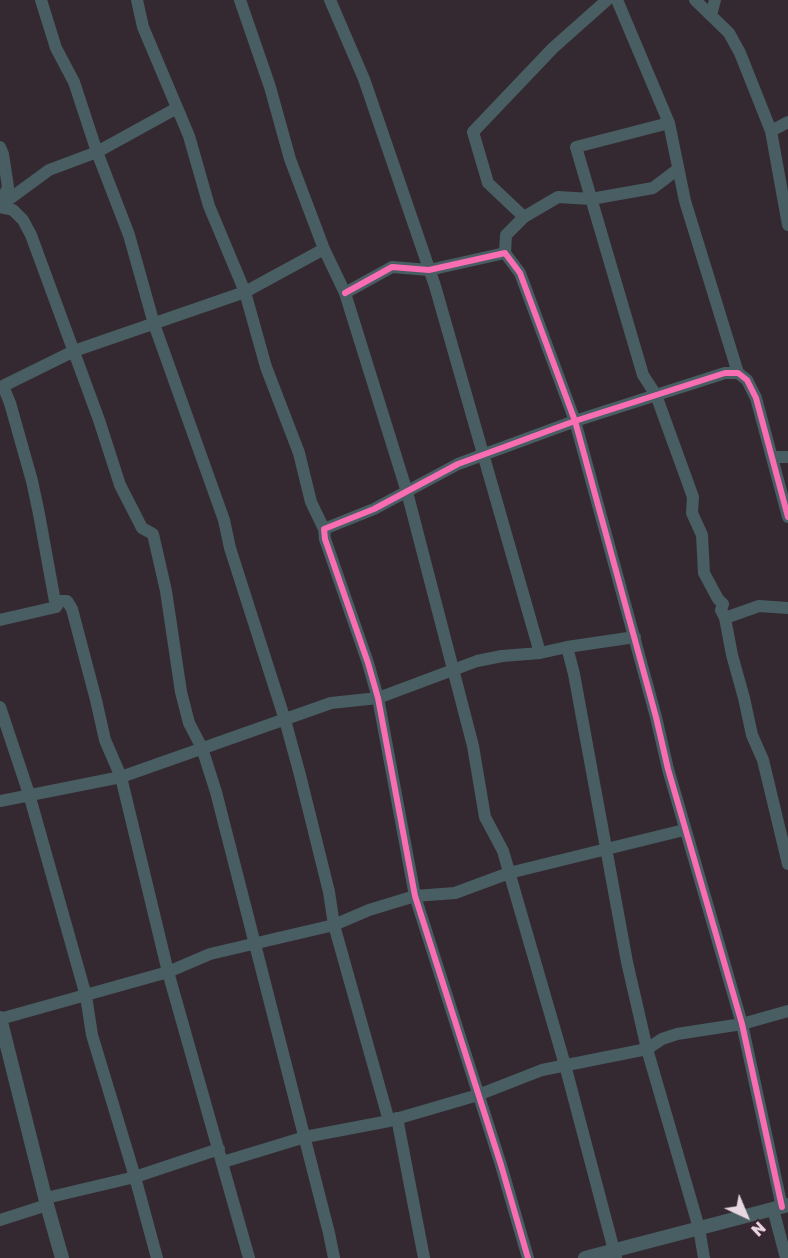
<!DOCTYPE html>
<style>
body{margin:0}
#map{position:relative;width:788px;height:1258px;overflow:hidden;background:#352931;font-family:"Golos Text",sans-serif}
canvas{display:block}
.north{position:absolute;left:716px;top:1186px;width:60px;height:60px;-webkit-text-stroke:4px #3b2332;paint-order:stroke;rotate:136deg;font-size:16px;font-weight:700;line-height:24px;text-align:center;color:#e8d7e1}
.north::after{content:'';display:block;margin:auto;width:21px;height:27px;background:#e8d7e1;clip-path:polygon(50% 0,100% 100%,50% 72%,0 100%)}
</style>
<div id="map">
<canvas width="788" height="1258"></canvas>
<div class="north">N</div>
</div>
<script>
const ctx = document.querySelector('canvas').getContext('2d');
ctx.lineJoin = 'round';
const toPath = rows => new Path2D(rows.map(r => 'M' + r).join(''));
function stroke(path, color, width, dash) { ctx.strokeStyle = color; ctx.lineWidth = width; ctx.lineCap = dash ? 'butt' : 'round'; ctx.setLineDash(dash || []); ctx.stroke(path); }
stroke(toPath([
 [41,0,56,48,74,82,97,152,129,235,154,324,224,520,230,548,285,720,300,775,329,892,334,925,389,1121],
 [137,0,143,27,189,136,209,206,245,292,266,367,299,453,311,502,324,529],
 [240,0,270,87,290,159,324,249,345,293,407,492,473,746,485,817,503,851,565,1065,616,1258],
 [330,0,364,79,435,286,540,653],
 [617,0,669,123,685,201,738,373],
 [695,0,729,33,740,53,771,131,788,225],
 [711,15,715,0],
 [669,123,576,147,643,375,656,395,693,497,692,513,702,535,704,573,718,599,723,604,721,610,725,618,732,655,744,698,752,735,763,760,788,864],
 [771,131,788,122],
 [0,147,3,154,8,187,0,205],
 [0,206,49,170,97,152,177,108],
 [0,207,13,210,23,220,31,235,99,420,120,485,142,528,153,534,166,591,181,692,189,723,202,748,216,792,329,1233,334,1258],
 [524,217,488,183,473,132,553,48,607,0],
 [505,253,506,235,524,217,558,197,591,199,653,188,678,169],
 [345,293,392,267,429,270,505,253,520,273,575,421,656,717,668,769,742,1024,782,1207],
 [3,386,74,351,245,292,324,249],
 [0,388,3,386,10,403,32,481,39,514,56,607],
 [772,457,788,457],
 [725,618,759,606,788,608],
 [0,620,56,607,60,601,67,601,72,609,96,700,105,740,121,777,168,972,249,1258],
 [567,647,574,674,627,962,647,1049,699,1228,704,1258],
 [0,707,29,794,86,996,92,1035,135,1177,157,1258],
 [0,801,121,777,331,703,378,698,477,661,502,656,540,653,567,647,635,637],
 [0,1019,168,972,210,954,334,925,369,910,415,896,455,893,509,873,684,830],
 [397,1118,424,1258],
 [223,1162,305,1137,389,1121,478,1095,542,1070,647,1049,662,1039,677,1034,742,1024,788,1011],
 [46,1198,135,1177,219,1149],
 [773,1209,786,1258],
 [0,1220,47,1205],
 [528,1258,501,1165,415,896,378,698,368,663,325,539,324,529,374,509,458,464,575,421,725,373,738,373,747,380,756,398,788,517]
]), '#485e63', 12);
stroke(toPath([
 [0,1018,47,1205,62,1258],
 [585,1258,788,1205]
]), '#485e63', 14);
stroke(toPath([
 [345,293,392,267,429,270,505,253,520,273,575,421,656,717,668,769,742,1024,782,1207],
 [528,1258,501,1165,415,896,378,698,368,663,325,539,324,529,374,509,458,464,575,421,725,373,738,373,747,380,756,398,788,517]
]), '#f96db3', 6);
</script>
